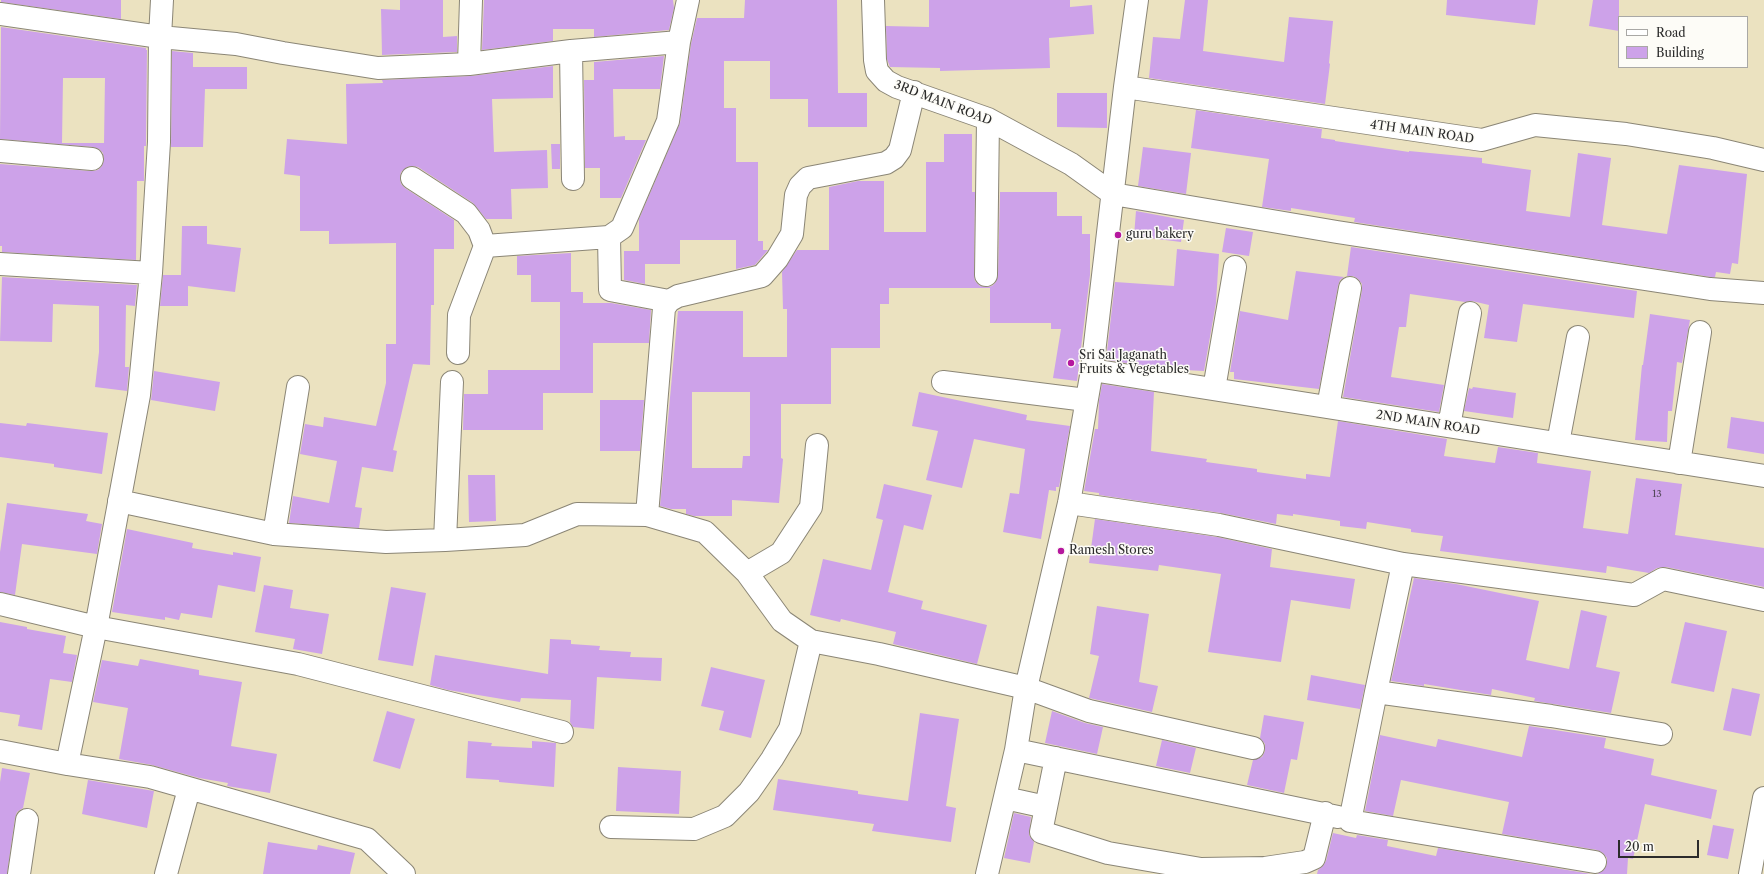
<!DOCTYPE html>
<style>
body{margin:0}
#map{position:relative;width:1764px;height:874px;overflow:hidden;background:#ebe2c0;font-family:"Libre Caslon Text",serif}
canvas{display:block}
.legend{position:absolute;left:1618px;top:16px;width:130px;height:52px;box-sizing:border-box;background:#fdfcf7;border:1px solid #a9a8a5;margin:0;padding:5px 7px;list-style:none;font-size:12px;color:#2b2b2b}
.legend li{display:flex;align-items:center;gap:8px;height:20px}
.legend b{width:20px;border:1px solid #a9a8a5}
.scale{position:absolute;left:1618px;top:840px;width:81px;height:18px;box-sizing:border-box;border:2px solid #2b2b2b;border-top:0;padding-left:5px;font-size:12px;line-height:14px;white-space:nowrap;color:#2b2b2b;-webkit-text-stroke:3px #fdfcf7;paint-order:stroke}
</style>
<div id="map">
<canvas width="1764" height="874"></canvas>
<ul class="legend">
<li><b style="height:5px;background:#fff"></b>Road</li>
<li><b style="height:11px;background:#cda2e9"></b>Building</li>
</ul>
<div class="scale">20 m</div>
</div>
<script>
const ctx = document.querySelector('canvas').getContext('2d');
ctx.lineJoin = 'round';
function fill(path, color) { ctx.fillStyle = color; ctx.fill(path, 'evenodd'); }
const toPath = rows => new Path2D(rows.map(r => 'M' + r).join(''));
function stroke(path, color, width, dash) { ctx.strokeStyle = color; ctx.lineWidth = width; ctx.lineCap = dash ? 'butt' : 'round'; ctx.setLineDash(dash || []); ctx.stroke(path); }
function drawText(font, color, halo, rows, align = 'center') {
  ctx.font = font + ' "Libre Caslon Text",serif'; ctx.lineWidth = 3; ctx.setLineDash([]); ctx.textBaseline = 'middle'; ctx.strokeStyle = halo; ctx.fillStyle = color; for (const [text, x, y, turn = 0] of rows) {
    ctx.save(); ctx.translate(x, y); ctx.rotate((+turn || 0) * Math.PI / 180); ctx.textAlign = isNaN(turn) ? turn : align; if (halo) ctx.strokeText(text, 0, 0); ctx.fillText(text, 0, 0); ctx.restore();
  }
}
fill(toPath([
 [1,0,121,0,121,19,1,2],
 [400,0,443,0,443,37,457,36,457,52,382,55,381,9,400,10],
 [484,0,673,0,674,8,669,30,594,37,594,29,553,29,553,41,482,50],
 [745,0,837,0,838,93,867,93,867,127,808,127,808,99,770,99,770,61,724,61,724,108,736,108,736,162,758,162,758,241,763,241,763,250,768,250,755,265,736,269,736,240,680,240,680,264,645,264,645,284,624,280,624,251,639,251,639,219,680,123,691,44,697,18,744,18],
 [929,0,1070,0,1070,7,1092,5,1094,34,1049,38,1050,68,940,71,940,68,890,67,887,59,886,26,929,27],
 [1185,0,1208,0,1203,51,1284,62,1289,17,1333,21,1329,63,1330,64,1325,104,1149,78,1153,37,1180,39],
 [1447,0,1538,0,1535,25,1446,15],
 [1593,0,1619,0,1619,31,1589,26],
 [1,27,146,48,146,50,147,50,146,142,146,146,144,146,144,181,137,181,136,260,2,252,2,246,0,246,0,164,91,171,98,170,102,166,104,160,103,153,99,149,93,147,0,139],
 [63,78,105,78,104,143,62,143],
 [172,51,193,53,193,67,247,67,247,89,205,89,203,147,171,147],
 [664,56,660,89,613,89,614,137,625,136,625,140,646,140,621,198,600,198,600,168,585,168,584,80,594,80,594,62],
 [553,66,553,98,492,99,494,152,547,150,548,188,511,189,512,219,486,219,473,203,418,167,412,166,407,167,401,172,400,178,401,184,405,188,454,220,454,249,434,249,434,305,431,305,430,365,413,364,393,450,397,451,393,472,362,467,355,507,362,508,359,528,289,523,293,496,329,503,337,461,300,454,305,424,323,427,324,417,376,426,386,383,386,344,396,344,396,243,329,244,329,231,300,231,300,176,284,174,287,139,347,144,346,84,383,83,382,80,471,76],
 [1057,93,1107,93,1107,128,1057,127],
 [1196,110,1322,129,1321,138,1335,140,1335,141,1409,152,1409,151,1482,158,1482,163,1531,170,1526,211,1570,217,1578,153,1611,158,1602,225,1667,234,1679,165,1747,174,1738,264,1732,263,1730,274,1716,272,1715,277,1711,277,1354,222,1355,218,1291,208,1291,211,1262,207,1269,159,1191,148],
 [944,134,972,134,972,192,975,192,974,275,975,281,980,286,986,287,992,286,996,282,998,276,1000,192,1057,192,1057,216,1082,216,1082,234,1090,234,1090,275,1077,381,1053,378,1061,329,1051,329,1051,323,990,323,990,288,889,288,889,304,880,304,880,348,831,348,831,404,781,404,781,458,783,459,779,503,732,500,732,516,694,516,686,514,686,509,671,509,660,506,678,311,743,311,743,357,787,357,787,309,783,309,782,272,797,250,829,250,829,187,858,181,884,181,884,232,926,232,926,162,944,162],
 [692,392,750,392,750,456,743,456,742,468,692,468],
 [551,144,560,144,560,169,552,169],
 [1143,147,1191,153,1186,194,1138,186],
 [1136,211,1184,220,1181,242,1134,236],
 [182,226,207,226,207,244,241,248,235,292,188,286,188,306,160,306,163,275,181,275],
 [1226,228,1253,232,1249,256,1222,252],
 [1351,247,1637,291,1634,318,1523,304,1517,342,1484,338,1489,305,1472,301,1465,302,1410,294,1406,327,1399,327,1391,377,1444,385,1439,412,1343,397,1362,290,1362,284,1358,279,1353,276,1347,276],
 [1177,249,1219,254,1216,303,1204,371,1166,369,1106,360,1115,282,1174,286],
 [571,253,571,292,583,292,583,303,611,303,651,310,649,343,593,343,593,393,543,393,543,430,463,430,464,394,488,394,488,370,560,370,560,302,531,302,531,275,517,275,517,256],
 [1296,271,1344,277,1340,280,1338,286,1319,389,1234,379,1234,372,1230,372,1240,311,1288,320],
 [2,277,137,285,135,306,126,305,125,367,129,367,127,391,95,387,99,352,99,306,53,304,52,342,0,341],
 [1650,314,1690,320,1682,363,1677,362,1672,411,1668,411,1667,442,1635,440,1642,365,1643,365],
 [154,371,220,382,215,411,151,400],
 [1102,384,1154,392,1151,451,1207,459,1206,462,1257,469,1257,472,1306,479,1306,474,1330,477,1338,421,1447,439,1444,456,1495,463,1498,447,1538,453,1537,463,1591,471,1583,528,1628,534,1636,478,1682,484,1675,535,1764,548,1764,587,1666,567,1657,568,1649,573,1607,566,1606,573,1440,551,1443,536,1411,532,1411,529,1367,522,1366,529,1340,526,1340,521,1293,514,1293,516,1277,514,1276,524,1221,513,1099,495,1099,493,1084,491,1095,429,1098,429,1099,401],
 [1473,387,1516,393,1513,418,1464,411,1469,388,1472,389],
 [919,392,1027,415,1026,420,1070,426,1059,487,1056,487,1056,491,1049,490,1041,539,1003,532,1010,493,1019,494,1025,449,974,439,962,488,926,480,938,431,912,426],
 [600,400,644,400,640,451,600,451],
 [1731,417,1764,422,1764,454,1727,448],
 [0,423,26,426,27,423,108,433,102,474,54,467,54,464,0,457],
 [468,475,495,475,496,521,469,522],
 [884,484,932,495,923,530,904,525,888,592,923,601,921,609,987,625,977,664,893,644,896,632,841,619,840,622,810,615,823,559,871,570,883,520,876,518],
 [7,503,88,514,86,521,102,524,97,554,22,544,15,595,0,592,0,552],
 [1095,519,1217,537,1272,549,1270,567,1355,579,1350,609,1291,600,1281,662,1208,652,1221,574,1159,565,1158,571,1089,563],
 [127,529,193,543,192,548,233,555,233,552,261,557,255,592,218,585,212,618,181,613,179,620,165,617,165,620,112,612],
 [1414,578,1456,584,1539,601,1526,660,1569,669,1581,610,1607,616,1596,667,1620,672,1611,713,1534,701,1535,698,1492,689,1491,695,1424,684,1424,686,1391,681],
 [264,585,293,590,290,608,329,614,322,654,293,649,295,639,255,632],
 [391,587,426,593,413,666,378,660],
 [1097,606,1149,614,1139,682,1158,686,1152,712,1089,698,1099,656,1090,654],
 [0,622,27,627,27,629,66,636,63,653,77,655,72,682,50,679,42,730,18,726,20,715,0,712],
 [1685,622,1727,631,1714,692,1671,683],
 [550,639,571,640,571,644,600,646,599,650,631,652,630,657,662,658,661,681,597,677,594,729,573,727,570,722,571,700,521,698,520,702,448,690,430,685,435,655,548,674],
 [140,659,199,670,199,675,242,682,231,746,277,754,270,793,227,786,228,783,199,778,152,765,119,759,128,708,93,702,102,660,138,666],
 [711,667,765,680,751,738,719,730,724,711,701,706],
 [1311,675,1365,685,1360,709,1307,700],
 [1732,688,1760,694,1751,736,1723,730],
 [387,711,415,719,400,769,373,761],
 [1052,711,1085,723,1103,727,1097,754,1045,743],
 [920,713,959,719,946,806,956,808,951,842,872,831,874,824,773,810,778,779,858,791,858,794,908,801],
 [1264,715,1304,722,1297,760,1291,759,1284,793,1247,785,1253,760,1262,757,1265,751,1265,744,1260,738],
 [1529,726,1606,738,1604,748,1654,759,1651,775,1717,790,1711,819,1645,804,1633,859,1628,858,1627,874,1597,874,1604,870,1607,864,1607,858,1603,853,1597,850,1502,834,1509,802,1401,780,1393,816,1365,811,1380,735,1436,747,1438,739,1522,757],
 [1162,740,1196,748,1190,773,1156,766],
 [468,741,492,743,491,746,532,748,532,741,556,743,554,787,499,782,499,780,466,778],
 [618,767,681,771,679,814,616,811],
 [2,768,30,773,23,808,17,812,15,818,7,874,0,874,0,782],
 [88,780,154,791,147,828,82,814],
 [1014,813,1031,817,1029,835,1034,842,1030,863,1004,858],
 [1713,825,1734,829,1728,859,1707,855],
 [1333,833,1356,838,1357,835,1388,840,1387,846,1436,856,1438,848,1591,874,1317,874,1318,870,1323,866,1326,861],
 [268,842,317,850,318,845,355,853,350,874,263,874]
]), '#cda2e9');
const minor = toPath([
 [162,0,160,37,159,142,151,273,139,395,96,627,67,764,150,777,367,839,404,874],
 [873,0,875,60,877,71,886,81,897,87,988,119,1071,164,1113,194,1337,232,1710,289,1764,293],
 [0,14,160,37,236,44,283,53,378,68,469,64,571,51,679,42],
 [571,51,573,179],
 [469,64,471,0],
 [1125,87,1482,140,1535,125,1626,134,1713,148,1764,160],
 [0,151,92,159],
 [412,178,466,213,479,230,485,246],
 [609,237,610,290,669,301],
 [0,264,151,273],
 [986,275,988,119],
 [458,353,459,315,485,246,609,237,622,228,668,121,679,42,688,0],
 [1092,370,1764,476],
 [943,382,1086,400],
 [1214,389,1235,267],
 [1328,407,1350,288],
 [1449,426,1470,313],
 [1558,443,1578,337],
 [1679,463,1700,332],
 [119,501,274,534,386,542,445,540,452,382],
 [1069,503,1219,525,1403,564,1634,595,1663,579,1764,600],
 [647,515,664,308,669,301,678,296,762,276,777,259,792,234,796,195,800,186,808,178,886,163,894,158,900,150,914,92],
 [274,534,298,387],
 [445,540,525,535,577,514,647,515,705,532,747,573,782,621,811,641,879,654,1026,688,1089,711,1253,748],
 [1403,564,1376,692,1551,716,1661,734],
 [747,573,781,553,811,507,817,445],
 [0,604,96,627,298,664,562,732],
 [1376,692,1350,821,1595,862],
 [1016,750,1338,817],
 [0,751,67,764],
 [1056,758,1041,832,1108,853,1201,869,1265,868,1305,862,1314,858,1325,813],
 [1005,798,1046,807],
 [611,827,694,829,725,816,749,792,772,759,790,729,811,641],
 [19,874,27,820],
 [166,874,189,789],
 [987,874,1016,750,1026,688,1069,503,1092,370,1125,87,1137,0],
 [1750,874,1764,798]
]);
stroke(minor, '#8b8676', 24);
stroke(minor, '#fff', 22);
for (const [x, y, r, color] of [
 [1118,235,4,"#b5179e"],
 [1071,363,4,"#b5179e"],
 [1061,551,4,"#b5179e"]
]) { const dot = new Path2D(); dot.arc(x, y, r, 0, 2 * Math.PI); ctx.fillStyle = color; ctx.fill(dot); stroke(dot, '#fdfcf7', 1.5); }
drawText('10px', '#54495a', null, [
 ["13",1657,494]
]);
drawText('12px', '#2b2b2b', '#fdfcf7', [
 ["3RD MAIN ROAD",943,103,21],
 ["4TH MAIN ROAD",1422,132,8],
 ["2ND MAIN ROAD",1428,423,9]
]);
drawText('12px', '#2b2b2b', '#fdfcf7', [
 ["guru bakery",1126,235],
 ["Sri Sai Jaganath",1079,356],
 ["Fruits & Vegetables",1079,370],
 ["Ramesh Stores",1069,551]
], 'left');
</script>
